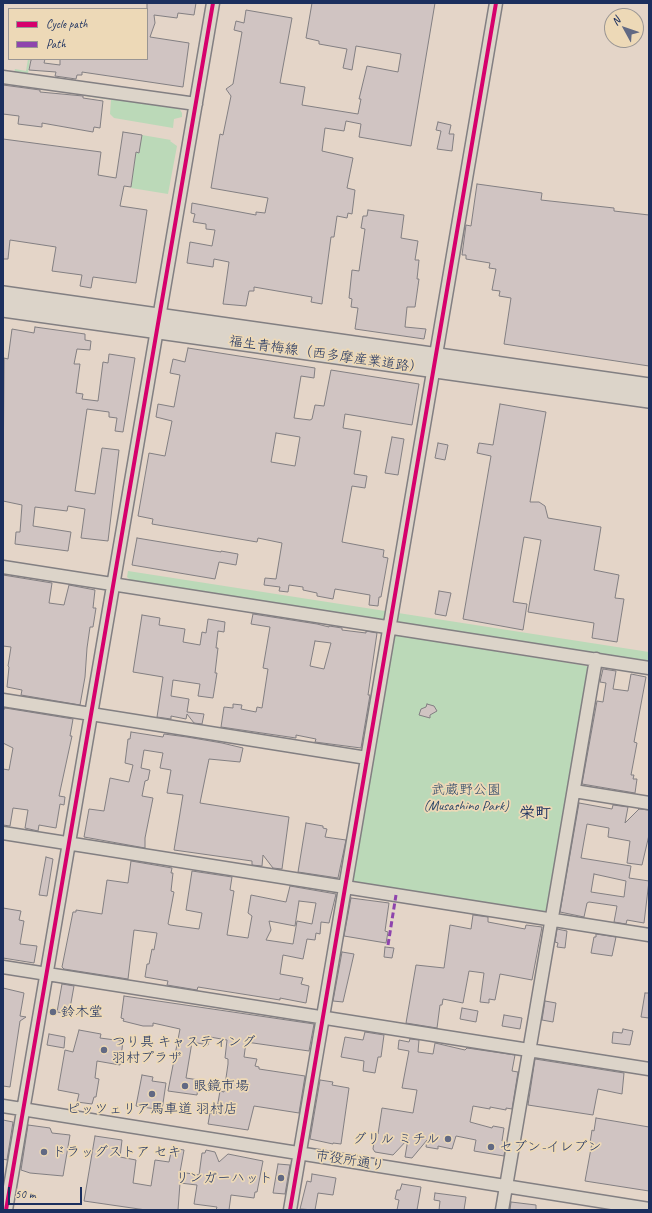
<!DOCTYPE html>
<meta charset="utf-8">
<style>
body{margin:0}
#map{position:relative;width:652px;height:1213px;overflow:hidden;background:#e4d5c8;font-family:Caveat,sans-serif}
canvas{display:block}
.frame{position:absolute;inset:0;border:4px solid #1b2f5e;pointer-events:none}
.legend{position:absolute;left:8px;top:8px;width:140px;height:52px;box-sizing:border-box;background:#edd9b7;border:1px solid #999593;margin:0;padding:5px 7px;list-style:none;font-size:12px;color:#1b2f5e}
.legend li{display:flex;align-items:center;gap:8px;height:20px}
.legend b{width:20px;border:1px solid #999593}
.north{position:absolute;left:604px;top:8px;width:40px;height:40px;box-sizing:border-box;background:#edd9b7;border:1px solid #999593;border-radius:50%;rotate:310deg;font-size:11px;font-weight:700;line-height:16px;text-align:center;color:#1b2f5e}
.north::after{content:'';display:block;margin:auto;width:14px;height:18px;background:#616983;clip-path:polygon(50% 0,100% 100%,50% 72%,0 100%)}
.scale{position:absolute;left:8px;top:1187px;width:74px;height:18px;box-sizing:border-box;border:2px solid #1b2f5e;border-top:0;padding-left:5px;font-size:12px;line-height:14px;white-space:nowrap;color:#1b2f5e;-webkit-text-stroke:3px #edd9b7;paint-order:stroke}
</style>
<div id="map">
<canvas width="652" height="1213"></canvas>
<div class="frame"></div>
<ul class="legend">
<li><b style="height:5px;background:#d6006c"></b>Cycle path</li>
<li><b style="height:5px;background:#8e44ad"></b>Path</li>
</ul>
<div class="north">N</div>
<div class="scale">50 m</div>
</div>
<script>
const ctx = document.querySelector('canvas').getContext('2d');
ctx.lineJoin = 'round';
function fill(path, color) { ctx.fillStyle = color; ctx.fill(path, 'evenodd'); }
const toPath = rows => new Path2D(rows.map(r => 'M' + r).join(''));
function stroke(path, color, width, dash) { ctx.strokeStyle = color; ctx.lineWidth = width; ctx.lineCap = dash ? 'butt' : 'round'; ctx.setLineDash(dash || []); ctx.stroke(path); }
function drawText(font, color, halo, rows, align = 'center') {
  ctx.font = font + ' Caveat,"Klee One",sans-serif'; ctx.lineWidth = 3.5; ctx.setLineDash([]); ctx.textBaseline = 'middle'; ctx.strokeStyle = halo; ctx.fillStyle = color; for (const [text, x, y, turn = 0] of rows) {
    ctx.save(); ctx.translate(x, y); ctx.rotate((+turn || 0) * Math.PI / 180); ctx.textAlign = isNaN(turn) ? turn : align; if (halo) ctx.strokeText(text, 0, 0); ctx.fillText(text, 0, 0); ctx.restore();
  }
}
fill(toPath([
 [28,59,30,59,28,74,14,72,15,69,26,71],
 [85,94,179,108,182,113,182,117,174,119,173,128,114,118,110,114,111,100,85,96],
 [142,135,171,140,170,141,177,146,168,194,131,188,136,152,139,153],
 [128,571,649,652,649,663,131,581,127,577],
 [396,635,587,666,590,669,548,910,543,914,356,886,350,879,391,640]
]), '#bbd9b8');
const building = toPath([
 [147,3,196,3,194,15,178,13,177,18,154,15,155,23,150,37,189,43,183,87,82,72,82,75,77,75,76,79,55,76,56,72,29,70,31,60,33,59,45,59,44,63,60,65,60,59,147,59,147,3],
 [312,3,435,3,411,146,359,137,361,124,346,121,344,131,325,128,322,151,353,158,347,188,355,190,352,214,348,213,347,218,337,216,334,237,331,237,322,304,311,302,312,297,254,287,254,291,249,291,246,306,223,304,229,262,214,259,213,267,187,263,190,242,212,246,215,230,206,229,206,224,193,222,195,214,191,213,192,203,256,215,256,212,265,213,268,198,211,188,220,134,223,135,231,96,226,89,233,84,242,32,234,30,236,21,244,23,246,10,292,18,280,83,305,87,302,105,358,114,361,99,359,99,367,66,398,72,401,54,356,46,352,70,343,68,347,49,319,44,319,41,306,38,312,3],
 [3,85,40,90,40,92,83,96,83,98,103,101,100,128,94,127,93,132,42,123,42,127,18,124,19,116,3,114,3,85],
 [438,122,451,125,449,134,454,134,452,151,437,149,441,131,436,130,438,122],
 [123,132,142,135,139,153,136,152,131,187,124,186,120,206,147,210,136,283,93,277,91,288,80,286,82,275,52,271,56,247,10,240,8,259,3,259,3,139,101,152,98,175,116,178,123,132],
 [477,184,542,193,541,200,614,208,614,211,649,215,649,366,504,344,511,298,499,296,500,291,492,290,496,269,489,268,490,263,466,259,466,255,462,255,466,225,471,226,477,184],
 [368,210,404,215,401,238,418,241,415,260,419,260,417,279,419,279,415,307,407,307,405,327,426,329,424,339,355,329,358,308,351,307,352,299,349,298,352,270,359,271,365,229,361,228,363,216,367,216,368,210],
 [35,327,85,334,85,340,91,341,90,350,77,349,74,364,80,364,76,393,83,394,82,399,98,401,103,362,108,363,109,354,135,358,123,432,115,431,117,418,109,417,109,412,87,409,75,491,95,494,102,448,119,450,108,541,81,538,85,509,68,506,67,511,35,507,33,526,71,532,68,551,15,544,16,532,20,532,22,505,3,501,4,358,8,359,12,329,34,333,35,327],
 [188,348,315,368,314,378,301,376,294,418,310,420,312,419,315,405,324,406,331,370,419,384,412,425,345,414,343,428,361,431,354,474,367,476,365,488,352,486,342,542,384,550,383,557,388,558,381,597,379,597,378,606,369,605,370,595,335,589,333,599,317,596,317,593,303,590,303,587,289,585,288,592,279,591,280,587,264,585,265,578,276,579,282,543,258,538,257,542,152,524,153,519,138,516,149,453,165,456,172,421,156,417,158,404,174,407,180,375,170,373,173,359,185,362,188,348],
 [276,433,300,437,295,466,271,462,276,433],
 [500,404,546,412,530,502,539,502,545,506,548,518,601,527,594,570,619,575,615,598,624,599,617,642,592,638,594,623,528,612,541,540,524,537,513,602,527,604,523,630,463,619,491,456,477,453,479,443,493,445,500,404],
 [392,437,404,439,398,475,385,473,392,437],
 [438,443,448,445,445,460,435,458,438,443],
 [137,538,221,552,221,551,238,554,236,565,219,562,215,579,132,565,137,538],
 [3,575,52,583,49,603,64,605,69,585,95,590,93,608,96,608,93,627,90,627,87,648,85,677,80,705,21,695,22,690,7,687,9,667,8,666,11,647,3,646,3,575],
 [439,591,451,593,446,616,435,614,439,591],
 [253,614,317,624,329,627,329,626,342,628,342,630,366,633,366,631,377,633,368,695,370,695,361,748,315,742,316,739,296,735,296,738,221,727,224,707,233,708,233,704,242,705,241,709,256,712,257,707,262,708,268,669,263,668,270,627,251,624,253,614],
 [315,641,331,643,324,669,310,666,315,641],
 [142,615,160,618,159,625,185,629,183,642,200,645,202,632,206,633,208,619,225,622,224,632,218,631,216,648,218,648,215,673,217,673,213,698,198,696,200,684,173,680,171,696,189,699,187,712,204,714,202,724,194,723,187,714,186,719,171,716,171,719,157,717,163,677,133,672,142,615],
 [603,669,616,671,613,689,628,691,631,674,646,677,634,742,637,743,631,775,634,775,633,779,637,779,635,793,582,784,597,701,603,702,606,683,600,682,603,669],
 [427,704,434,706,437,711,430,715,430,718,419,715,421,709,426,707,427,704],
 [5,708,73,719,70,736,72,736,59,796,65,797,64,805,60,804,56,828,39,825,38,831,25,828,28,810,13,808,10,826,3,825,3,769,9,770,13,748,3,743,3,711,5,708],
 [131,732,163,737,164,734,187,737,222,743,243,748,240,762,209,759,200,803,289,817,282,869,273,868,263,855,262,866,252,865,252,861,174,850,183,795,167,793,171,770,160,768,163,753,144,750,141,768,150,770,148,780,145,781,142,796,153,798,145,838,145,848,84,837,89,809,104,811,110,778,129,782,133,765,125,763,128,739,130,739,131,732],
 [579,803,612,809,613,805,628,807,625,823,639,809,649,810,649,835,642,865,627,863,630,841,608,837,609,828,587,824,581,858,631,866,629,878,649,881,644,923,627,920,626,924,614,922,617,906,589,902,587,903,584,917,560,912,579,803],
 [594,874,626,881,624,897,591,892,594,874],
 [306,823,323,826,323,828,327,829,325,837,346,840,338,878,298,872,306,823],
 [46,857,53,859,47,896,39,895,46,857],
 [131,861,172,868,171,873,173,873,171,891,174,892,168,924,170,925,199,929,202,913,186,910,192,871,232,877,230,890,234,891,227,935,248,938,252,916,248,913,251,895,286,902,290,886,336,894,329,923,321,922,320,934,316,933,315,940,307,939,303,959,283,955,280,974,303,978,301,984,309,986,306,1003,280,998,280,1000,198,987,197,990,167,985,168,981,145,977,147,964,149,964,152,949,154,950,157,933,134,930,128,979,64,969,62,967,73,912,76,912,76,910,102,914,107,880,128,883,131,861],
 [299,901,316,903,312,924,297,921,293,944,266,940,271,930,269,921,295,926,299,901],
 [351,898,389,903,385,931,388,932,386,943,344,936,351,898],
 [3,908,21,911,19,920,24,921,20,944,37,946,34,963,3,958,3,908],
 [473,915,488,917,488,922,525,929,526,925,542,927,532,980,500,974,495,1000,489,999,489,1003,480,1002,484,973,469,971,463,1003,443,999,442,1005,440,1005,437,1028,406,1023,416,965,444,968,450,925,471,929,473,915],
 [557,929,567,931,565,948,557,947,558,943,555,942,557,929],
 [596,934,616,937,612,956,591,953,594,937,596,937,596,934],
 [385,947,394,948,392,958,384,957,385,947],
 [342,952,354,954,343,1002,333,1001,342,952],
 [62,984,74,986,69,1014,57,1012,62,984],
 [3,988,24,993,20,1016,26,1017,20,1021,10,1087,3,1086,3,988],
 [645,993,649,993,649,1018,641,1017,645,993],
 [124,996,314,1024,309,1051,246,1042,244,1057,257,1059,255,1066,259,1067,259,1069,305,1076,299,1113,254,1106,248,1130,208,1124,210,1113,216,1114,220,1091,224,1092,228,1064,228,1059,225,1058,227,1040,210,1037,208,1045,192,1042,186,1078,199,1080,197,1095,168,1091,180,1029,153,1023,153,1026,143,1026,123,1021,124,1019,121,1018,124,996],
 [545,1001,556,1003,553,1022,542,1020,545,1001],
 [462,1008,478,1011,476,1022,460,1019,462,1008],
 [504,1015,522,1018,520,1029,502,1026,504,1015],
 [623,1029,633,1031,630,1045,612,1043,613,1032,622,1033,623,1029],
 [79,1030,101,1034,100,1038,123,1041,120,1065,97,1061,95,1078,99,1079,96,1097,94,1097,92,1104,77,1102,79,1094,58,1090,65,1050,73,1052,79,1030],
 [365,1032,384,1035,381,1057,378,1057,375,1073,363,1071,364,1061,341,1057,345,1037,363,1040,365,1032],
 [49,1034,65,1037,64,1048,47,1045,49,1034],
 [410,1039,419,1040,418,1052,433,1054,435,1043,465,1050,467,1048,515,1055,512,1071,518,1072,512,1109,506,1108,506,1110,490,1107,490,1109,473,1106,470,1122,492,1128,493,1126,504,1128,502,1141,506,1142,504,1156,474,1151,476,1140,456,1136,452,1149,438,1146,438,1149,426,1147,427,1140,412,1158,405,1157,408,1139,393,1155,375,1152,373,1149,375,1135,378,1134,382,1108,413,1113,417,1090,402,1088,409,1051,398,1049,399,1040,409,1042,410,1039],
 [535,1059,624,1073,622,1094,598,1089,593,1115,528,1105,535,1059],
 [142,1075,153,1077,152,1081,166,1083,162,1110,136,1106,142,1075],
 [320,1080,333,1082,332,1085,349,1088,341,1144,333,1143,333,1144,310,1139,320,1080],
 [596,1118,649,1127,649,1191,585,1181,592,1143,590,1143,592,1130,594,1131,596,1118],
 [3,1120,13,1122,7,1160,3,1159,3,1120],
 [28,1125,50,1128,52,1133,70,1135,63,1176,30,1173,21,1170,28,1125],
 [95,1136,122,1140,120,1157,136,1160,133,1183,151,1186,155,1160,169,1162,172,1148,184,1150,180,1172,199,1175,202,1153,205,1153,206,1150,215,1152,219,1162,228,1154,263,1161,257,1192,255,1192,254,1198,231,1195,229,1210,216,1210,217,1207,194,1204,197,1185,180,1183,178,1210,146,1210,84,1201,95,1136],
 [278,1164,290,1165,285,1194,273,1193,278,1164],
 [312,1174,336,1178,333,1195,318,1193,315,1210,300,1209,307,1181,311,1182,312,1174],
 [402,1184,421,1187,417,1210,397,1210,399,1200,395,1199,397,1190,400,1190,402,1184],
 [435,1193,466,1197,464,1210,439,1210,440,1201,434,1200,435,1193],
 [511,1202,536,1205,536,1210,510,1210,511,1202]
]);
fill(building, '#d0c4c2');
stroke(building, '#827f82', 1);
const minor = toPath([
 [3,77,196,104],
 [3,567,649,668],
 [3,700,367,758],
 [574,791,649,803],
 [3,833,649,935],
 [3,967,649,1069],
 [3,1106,649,1209],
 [6,1210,213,3],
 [290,1210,496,3],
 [502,1210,596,659]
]);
const major = toPath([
 [3,294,649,386],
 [3,309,649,400]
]);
stroke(minor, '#827f82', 15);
stroke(major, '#827f82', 18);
stroke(minor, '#dcd4c9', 12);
stroke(major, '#dcd4c9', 15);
stroke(toPath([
 [388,945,396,895]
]), '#8e44ad', 3, [6, 3]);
stroke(toPath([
 [6,1210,213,3],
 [290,1210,496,3]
]), '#d6006c', 4);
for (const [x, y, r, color] of [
 [53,1012,4,"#616983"],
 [104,1050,4,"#616983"],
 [185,1086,4,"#616983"],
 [152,1094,4,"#616983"],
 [448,1139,4,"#616983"],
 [491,1147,4,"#616983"],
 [44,1152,4,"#616983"],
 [281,1178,4,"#616983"]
]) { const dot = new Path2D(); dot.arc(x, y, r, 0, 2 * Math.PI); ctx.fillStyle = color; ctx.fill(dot); stroke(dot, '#edd9b7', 1.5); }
drawText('14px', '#1b2f5e', '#edd9b7', [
 ["福生青梅線（西多摩産業道路）",326,355,8],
 ["市役所通り",350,1161,9]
]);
drawText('14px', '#2e4969', '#edd9b7', [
 ["武蔵野公園",466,790],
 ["(Musashino Park)",466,806]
]);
drawText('14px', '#1b2f5e', '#edd9b7', [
 ["鈴木堂",61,1012],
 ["つり具 キャスティング",112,1042],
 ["羽村プラザ",112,1058],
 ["眼鏡市場",193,1086],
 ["ピッツェリア馬車道 羽村店",152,1109,"center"],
 ["グリル ミチル",440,1139,"right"],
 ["セブン-イレブン",499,1147],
 ["ドラッグストア セキ",52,1152],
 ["リンガーハット",273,1178,"right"]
], 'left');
drawText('bold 16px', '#1b2f5e', '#edd9b7', [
 ["栄町",535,814]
]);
</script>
